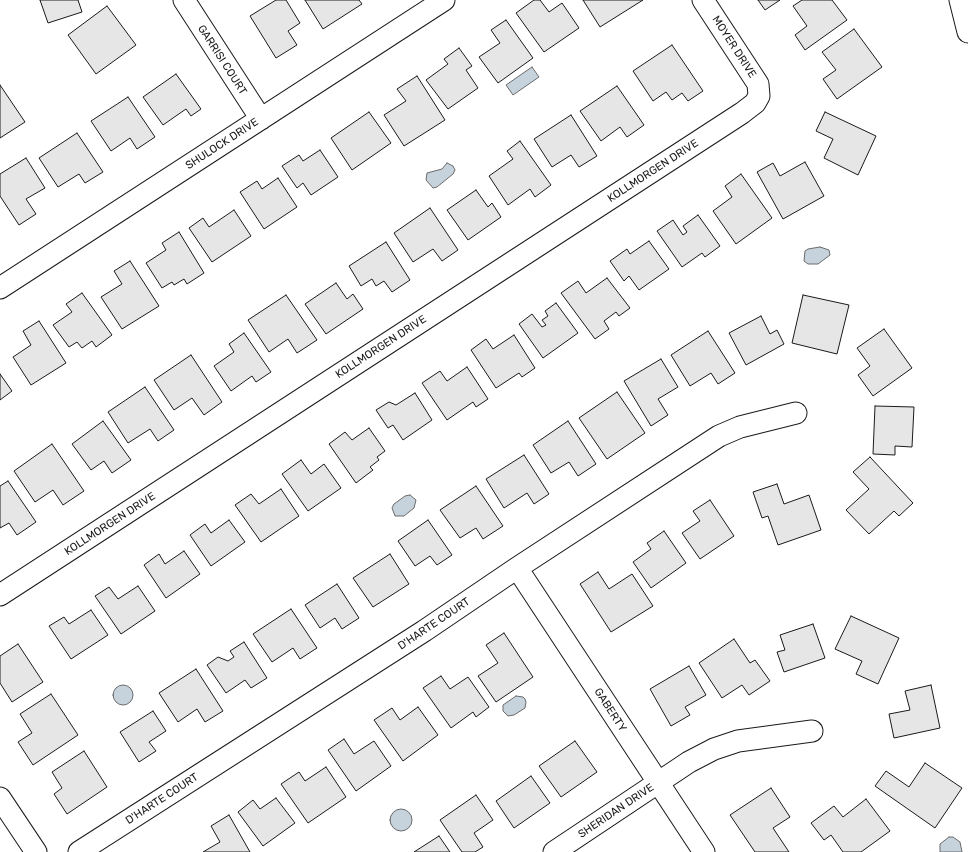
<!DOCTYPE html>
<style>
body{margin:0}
canvas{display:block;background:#fff}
</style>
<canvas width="968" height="852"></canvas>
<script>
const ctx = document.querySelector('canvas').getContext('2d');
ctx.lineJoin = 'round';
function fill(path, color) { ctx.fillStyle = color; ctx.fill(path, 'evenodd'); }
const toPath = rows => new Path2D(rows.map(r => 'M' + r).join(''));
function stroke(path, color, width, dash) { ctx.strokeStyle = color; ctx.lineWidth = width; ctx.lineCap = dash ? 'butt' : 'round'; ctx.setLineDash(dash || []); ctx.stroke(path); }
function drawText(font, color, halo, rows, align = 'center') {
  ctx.font = font + ' Rubik,sans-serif'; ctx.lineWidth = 3; ctx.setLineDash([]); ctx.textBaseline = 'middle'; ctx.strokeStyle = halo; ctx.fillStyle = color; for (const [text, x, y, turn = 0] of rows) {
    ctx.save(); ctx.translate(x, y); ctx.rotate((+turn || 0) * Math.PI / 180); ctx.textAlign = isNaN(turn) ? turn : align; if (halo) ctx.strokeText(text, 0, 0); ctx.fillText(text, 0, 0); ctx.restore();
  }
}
const water = toPath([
 [532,67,539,77,513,95,506,85,532,67],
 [447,163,453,166,455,170,453,174,437,187,433,188,426,180,427,173,442,169,447,163],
 [820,247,829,250,830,255,818,264,808,264,804,261,805,251,808,249,820,247],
 [410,495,416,500,414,508,404,516,395,516,392,508,394,504,405,496,410,495],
 '113 695a10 10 0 1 1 20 0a10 10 0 1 1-20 0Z',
 [516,696,523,697,525,699,526,702,525,708,514,715,508,716,503,711,503,705,516,696],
 '390 820a11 11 0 1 1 22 0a11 11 0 1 1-22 0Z',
 [949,837,953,837,960,842,962,852,940,852,940,844,949,837]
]);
fill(water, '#c6d2dc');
stroke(water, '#6a6a6a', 1);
const building = toPath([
 [40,0,78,0,82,12,48,23,40,0],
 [276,0,286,0,300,23,288,31,297,45,276,58,250,16,276,0],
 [305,0,359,0,362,4,323,29,305,0],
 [534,0,540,0,549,12,562,3,579,28,544,52,516,13,534,0],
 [583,0,643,0,600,27,583,0],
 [758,0,780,0,765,10,758,0],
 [802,0,832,0,847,20,805,50,795,35,807,26,793,6,802,0],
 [107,6,136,45,96,74,68,35,107,6],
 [506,20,533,58,498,83,479,57,500,43,491,30,506,20],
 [854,29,882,67,837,99,823,79,836,70,822,52,854,29],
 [672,45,703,91,688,101,682,93,672,100,666,92,653,101,633,71,672,45],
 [459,48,472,66,466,70,478,88,448,109,426,80,448,64,444,59,459,48],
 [176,74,201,109,191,116,186,109,163,125,143,97,176,74],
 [417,76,445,120,404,146,384,115,406,101,397,89,417,76],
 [0,85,25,122,0,138,0,85],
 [617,86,644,125,627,137,620,127,601,141,580,111,617,86],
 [128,97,155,137,137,149,130,138,111,151,91,121,128,97],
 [369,112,391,143,352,170,331,138,369,112],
 [825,112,876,136,858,175,824,158,833,139,816,131,825,112],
 [571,115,597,156,579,167,571,155,552,167,534,139,571,115],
 [77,133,103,172,85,183,79,174,58,187,39,158,77,133],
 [520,141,551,185,535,197,530,189,508,205,489,176,513,159,507,151,520,141],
 [320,150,338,177,311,195,303,183,297,188,282,166,299,155,303,161,320,150],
 [26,158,45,188,26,199,36,214,19,225,0,196,0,174,26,158],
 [805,162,824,196,783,219,757,172,773,163,780,176,805,162],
 [741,174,772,218,736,244,713,211,732,197,725,186,741,174],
 [278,178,297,207,264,229,240,192,257,181,262,189,278,178],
 [476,190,488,207,492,203,501,217,468,240,447,210,476,190],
 [430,208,458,250,442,261,433,249,413,262,394,233,430,208],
 [234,210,251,236,212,262,189,228,203,218,209,227,234,210],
 [698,215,720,246,705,257,702,253,682,267,657,231,673,220,683,235,687,232,683,226,698,215],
 [179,232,204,273,187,284,184,279,174,285,172,282,162,288,146,263,166,250,162,243,179,232],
 [649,241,669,269,639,290,629,276,624,281,610,261,627,249,630,254,649,241],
 [386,242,410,280,392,292,384,281,376,286,372,279,361,286,349,266,386,242],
 [130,261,159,306,122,329,101,297,122,284,114,271,130,261],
 [607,278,630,308,619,316,616,312,604,321,609,329,595,339,561,293,578,281,586,293,607,278],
 [336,283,347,299,353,294,363,309,326,334,305,304,336,283],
 [82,293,112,335,96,347,92,341,82,348,77,342,69,347,53,325,72,312,66,304,82,293],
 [286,295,317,340,297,353,288,339,269,352,248,320,286,295],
 [803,295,849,305,837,354,792,343,803,295],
 [556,303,578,333,543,358,519,324,532,314,542,327,546,325,542,320,548,316,545,311,556,303],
 [761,316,770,334,777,330,784,344,746,365,729,333,761,316],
 [39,321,66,363,31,385,13,357,31,345,23,331,39,321],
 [884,329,912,368,873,396,858,375,870,366,857,348,884,329],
 [708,331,735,373,718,384,711,373,690,386,671,355,708,331],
 [244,333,271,372,256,382,252,376,231,391,214,366,234,352,229,344,244,333],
 [514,335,535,368,522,377,519,373,496,388,471,350,486,339,493,349,514,335],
 [191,355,222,402,204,415,192,398,174,410,154,380,191,355],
 [661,359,678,387,658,399,668,415,651,426,624,381,661,359],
 [467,367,488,399,476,407,473,402,447,420,422,383,440,371,447,381,467,367],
 [0,374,12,391,0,400,0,374],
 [145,387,174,430,158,441,150,429,128,443,108,412,145,387],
 [617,392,645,433,607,459,579,418,617,392],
 [415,393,432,420,403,440,393,425,388,428,376,410,389,402,396,405,415,393],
 [875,406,914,407,912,447,895,446,895,455,873,454,875,406],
 [103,421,131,460,112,473,104,461,91,470,72,444,103,421],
 [568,421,596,464,578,476,569,462,551,473,533,445,568,421],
 [369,428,385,451,377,457,379,460,370,467,373,470,356,483,329,444,345,432,352,440,369,428],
 [52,444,84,491,63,505,53,490,35,502,14,471,52,444],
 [524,455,549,494,534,504,527,493,504,508,486,479,524,455],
 [870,457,913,503,899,516,894,511,869,534,846,510,869,489,853,472,870,457],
 [301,460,311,474,324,464,341,488,308,511,282,474,301,460],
 [8,481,36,522,17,535,9,523,0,528,0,486,8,481],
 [777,484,784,504,809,495,821,530,778,545,768,516,762,518,753,492,777,484],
 [476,486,503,526,483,539,476,528,460,538,440,510,476,486],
 [281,489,299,516,261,542,235,505,251,494,259,504,281,489],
 [710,500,734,536,700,559,682,533,700,521,693,511,710,500],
 [229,520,245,542,211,566,190,535,205,524,211,533,229,520],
 [428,520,452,555,437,565,430,556,415,566,398,541,428,520],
 [664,531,686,563,651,588,633,562,651,549,647,543,664,531],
 [184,551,200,574,166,598,144,565,159,554,165,564,184,551],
 [390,554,409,584,373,607,353,578,390,554],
 [598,572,609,589,632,574,653,606,611,632,580,584,598,572],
 [337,584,359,618,342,629,335,618,320,628,305,605,337,584],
 [138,586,155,611,121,634,95,596,109,587,118,599,138,586],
 [291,609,317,648,300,659,293,648,272,662,253,634,291,609],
 [91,610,108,635,71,659,49,626,64,617,69,624,91,610],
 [851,616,899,638,878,684,856,674,862,661,835,649,851,616],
 [813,624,825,658,784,672,777,652,785,650,780,635,813,624],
 [504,633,533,677,496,702,478,676,498,663,486,645,504,633],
 [734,639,750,663,755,660,770,681,749,695,742,685,722,698,699,663,734,639],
 [244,642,267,678,251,688,245,680,226,693,207,665,218,657,228,661,234,657,230,651,244,642],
 [18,644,43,682,12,702,0,683,0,656,18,644],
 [689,666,706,695,685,707,690,715,671,726,650,689,689,666],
 [196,669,223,711,205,722,197,709,178,722,159,693,196,669],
 [441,676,450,689,468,677,489,707,476,717,473,712,451,728,423,688,441,676],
 [931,685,940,728,894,738,889,714,910,710,905,691,931,685],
 [51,694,78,735,33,765,18,742,32,733,20,714,51,694],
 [418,707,438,735,403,761,374,720,392,708,400,720,418,707],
 [153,711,166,731,149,742,156,751,139,762,120,732,153,711],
 [344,739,354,754,374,741,391,766,356,791,328,750,344,739],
 [575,741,597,772,561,797,539,766,575,741],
 [84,751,107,787,67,814,54,794,62,788,52,772,84,751],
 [925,763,962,788,935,828,875,786,886,771,909,787,925,763],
 [326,767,346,797,308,823,281,784,299,772,305,781,326,767],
 [531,776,550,803,514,828,496,801,531,776],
 [771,788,790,817,773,828,789,852,755,852,730,815,771,788],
 [476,795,493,820,474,833,483,847,475,852,462,852,440,820,476,795],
 [276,798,295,823,263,846,238,812,253,800,260,809,276,798],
 [866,799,890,831,861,852,843,852,831,835,824,840,811,823,834,806,843,817,866,799],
 [229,815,250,852,203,852,220,842,211,826,229,815],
 [439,836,450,852,414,852,439,836]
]);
fill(building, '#e6e6e6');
stroke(building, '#1a1a1a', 1);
const minor = toPath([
 [184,0,261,119],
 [960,0,968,32],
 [0,288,444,0],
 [517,568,704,852],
 [0,595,742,113,755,103,759,96,758,84,703,0],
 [0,798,36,852],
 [79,852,424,631,517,568,719,436,740,427,796,413],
 [554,852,689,762,714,749,738,741,812,731]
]);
stroke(minor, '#1a1a1a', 23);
stroke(minor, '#fff', 21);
drawText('11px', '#1a1a1a', '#fff', [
 ["MOYER DRIVE",734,47,57],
 ["GARRISI COURT",222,60,57],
 ["SHULOCK DRIVE",222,144,-33],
 ["KOLLMORGEN DRIVE",653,171,-33],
 ["KOLLMORGEN DRIVE",381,347,-33],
 ["KOLLMORGEN DRIVE",110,524,-33],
 ["D'HARTE COURT",434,624,-34],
 ["GABERTY",610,710,57],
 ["D'HARTE COURT",162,799,-33],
 ["SHERIDAN DRIVE",616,811,-34]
]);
</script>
